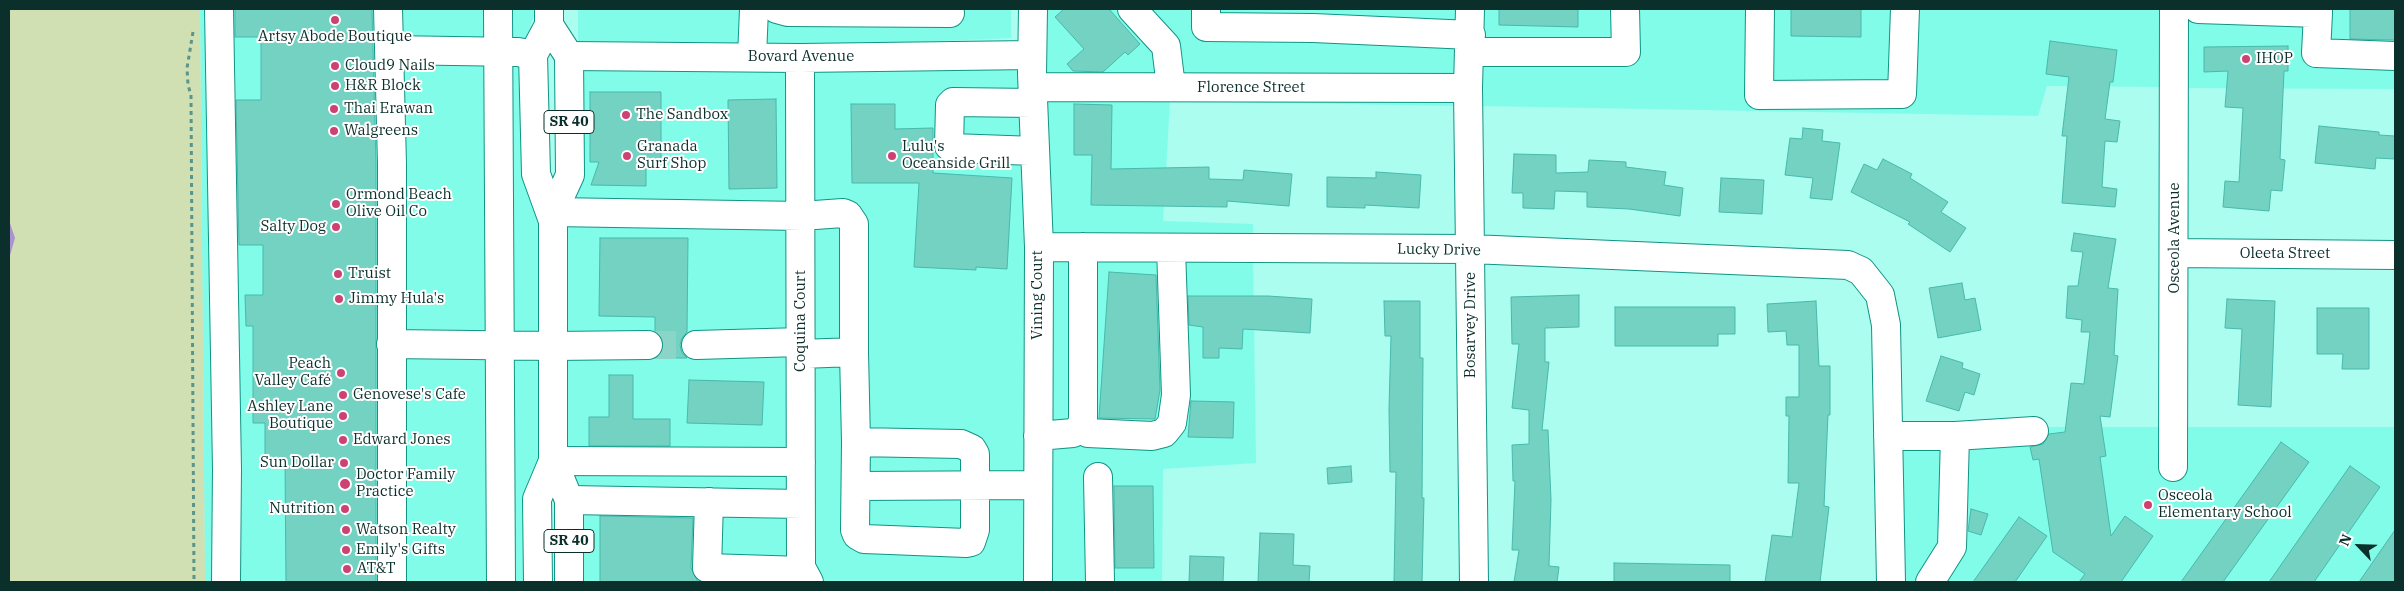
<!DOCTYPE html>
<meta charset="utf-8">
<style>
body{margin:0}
#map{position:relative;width:2404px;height:591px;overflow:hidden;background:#aafdef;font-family:"IBM Plex Serif",serif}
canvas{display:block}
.frame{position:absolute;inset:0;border:10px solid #0b2f2a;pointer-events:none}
.north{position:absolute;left:2334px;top:521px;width:50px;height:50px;-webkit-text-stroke:4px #fff;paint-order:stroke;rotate:294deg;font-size:14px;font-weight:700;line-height:20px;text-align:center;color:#0b2f2a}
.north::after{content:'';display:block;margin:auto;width:18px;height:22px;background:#0b2f2a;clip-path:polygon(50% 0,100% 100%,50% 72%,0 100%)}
</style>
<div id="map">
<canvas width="2404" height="591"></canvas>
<div class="frame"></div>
<div class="north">N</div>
</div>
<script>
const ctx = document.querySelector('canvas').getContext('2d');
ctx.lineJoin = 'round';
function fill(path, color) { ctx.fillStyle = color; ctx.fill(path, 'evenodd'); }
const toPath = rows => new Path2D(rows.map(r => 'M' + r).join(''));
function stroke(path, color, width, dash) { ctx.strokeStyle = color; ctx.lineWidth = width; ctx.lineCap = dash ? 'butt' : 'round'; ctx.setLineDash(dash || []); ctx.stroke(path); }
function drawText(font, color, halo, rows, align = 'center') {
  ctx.font = font + ' "IBM Plex Serif",serif'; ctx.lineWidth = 4; ctx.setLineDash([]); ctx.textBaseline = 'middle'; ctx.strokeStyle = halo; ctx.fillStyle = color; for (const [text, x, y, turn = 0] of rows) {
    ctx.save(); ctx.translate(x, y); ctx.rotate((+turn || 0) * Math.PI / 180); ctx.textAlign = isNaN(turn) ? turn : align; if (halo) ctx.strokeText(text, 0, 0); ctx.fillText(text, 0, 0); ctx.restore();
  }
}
fill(toPath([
 [200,9,536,9,522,52,541,222,542,444,539,445,541,452,526,498,526,582,205,582],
 [578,9,1011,9,1011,38,799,47,578,42],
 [1046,9,1456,9,1457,78,1044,76],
 [1479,9,2159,9,2162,87,2047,86,2038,116,1480,106],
 [2185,9,2395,9,2395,89,2186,88],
 [582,64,788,68,797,582,581,582,577,490,566,454,568,448,565,447,565,230,568,229,565,221],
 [1021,66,1027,246,1026,582,822,582,813,566,812,69],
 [1045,97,1457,99,1457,106,1170,101,1163,221,1253,224,1253,237,1050,236],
 [1050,258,1253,259,1256,463,1163,469,1162,582,1050,582],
 [1900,427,2395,427,2395,582,1902,582]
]), '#81fce9');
fill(toPath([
 [9,9,200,9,205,582,9,582]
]), '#d1e0b3');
fill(toPath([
 [9,220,15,238,9,259]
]), '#ac93d0');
const building = toPath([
 [235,9,372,9,376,164,376,582,286,582,285,458,265,458,265,423,253,423,253,326,246,326,245,295,263,295,263,245,239,245,236,100,261,100,261,37,235,37,235,9],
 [1064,9,1109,9,1140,44,1128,55,1125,52,1103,72,1073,71,1067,64,1084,49,1055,17,1064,9],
 [1499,9,1578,9,1578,27,1499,25,1499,9],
 [1791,9,1861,9,1861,37,1791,36,1791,9],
 [2350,9,2395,9,2395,40,2350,39,2350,9],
 [2050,41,2117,50,2113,82,2110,82,2105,119,2120,121,2117,142,2105,141,2102,187,2117,189,2115,207,2062,203,2067,136,2062,136,2069,77,2046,74,2050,41],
 [2288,46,2288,71,2284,71,2280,159,2285,160,2282,191,2271,190,2269,211,2223,207,2225,181,2239,182,2243,108,2225,107,2228,71,2204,72,2204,47,2288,46],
 [590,92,661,92,661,162,646,161,646,186,591,185,599,162,590,162,590,92],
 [776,99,777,188,729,189,728,100,776,99],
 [851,104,895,104,895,129,933,128,933,173,1012,178,1007,269,976,267,976,270,914,267,919,183,852,183,851,104],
 [1074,104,1112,105,1111,169,1209,167,1209,179,1243,180,1244,170,1292,174,1289,206,1227,201,1227,207,1091,205,1092,155,1074,155,1074,104],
 [2319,126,2379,132,2379,135,2395,136,2395,159,2376,158,2375,169,2315,163,2319,126],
 [1803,128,1823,130,1822,141,1840,143,1832,200,1810,198,1813,178,1785,175,1790,138,1802,139,1803,128],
 [1514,154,1556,155,1556,173,1588,172,1589,160,1626,162,1626,167,1666,172,1664,185,1683,188,1680,216,1629,209,1587,207,1587,192,1555,191,1554,209,1523,208,1523,193,1512,193,1514,154],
 [1883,159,1912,174,1910,178,1948,202,1941,212,1966,228,1950,252,1908,224,1910,222,1851,192,1864,164,1877,170,1883,159],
 [1376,172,1421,175,1419,208,1365,205,1365,208,1327,207,1327,177,1376,178,1376,172],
 [1721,178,1764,180,1762,214,1719,212,1721,178],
 [2074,233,2116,239,2108,288,2118,289,2114,355,2118,356,2110,417,2100,416,2106,456,2100,457,2111,536,2125,516,2153,536,2121,582,2079,582,2085,574,2053,552,2039,459,2033,460,2030,447,2043,444,2049,434,2065,432,2071,383,2084,384,2090,332,2081,332,2082,320,2066,318,2068,286,2078,286,2083,252,2071,251,2074,233],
 [600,238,688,238,687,332,682,338,680,345,682,353,687,358,657,358,662,352,664,344,661,337,655,331,655,317,599,316,600,238],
 [1109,272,1156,275,1160,390,1155,419,1099,418,1109,272],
 [1962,283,1965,300,1975,298,1981,330,1938,338,1929,288,1962,283],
 [1579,295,1579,327,1545,328,1545,362,1549,362,1542,430,1548,430,1551,500,1549,566,1559,567,1557,582,1514,582,1519,550,1512,550,1515,481,1513,481,1512,445,1529,444,1529,410,1512,408,1519,344,1512,344,1511,297,1579,295],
 [1188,296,1268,296,1312,299,1310,333,1243,329,1242,349,1219,348,1219,358,1203,358,1203,327,1189,325,1188,296],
 [2227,299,2275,301,2271,407,2238,405,2242,329,2225,328,2227,299],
 [1384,301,1420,301,1420,358,1423,358,1422,498,1424,498,1422,582,1394,582,1396,472,1390,472,1389,409,1391,336,1385,336,1384,301],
 [1816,301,1819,366,1830,366,1830,415,1828,415,1824,506,1829,507,1820,582,1765,582,1772,535,1792,537,1799,483,1788,483,1789,416,1786,416,1786,397,1799,397,1799,345,1787,345,1786,331,1768,332,1767,304,1816,301],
 [1615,307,1735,307,1735,334,1718,334,1718,346,1615,346,1615,307],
 [2317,308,2369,308,2369,369,2342,369,2343,354,2317,354,2317,308],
 [1941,356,1963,363,1962,368,1980,374,1974,395,1965,392,1959,411,1926,401,1941,356],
 [609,375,633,375,633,419,670,419,670,446,589,446,589,417,609,417,609,375],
 [689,380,764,382,762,425,687,423,689,380],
 [1191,401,1234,402,1233,438,1188,437,1191,401],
 [2281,442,2309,462,2223,582,2181,582,2281,442],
 [1351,466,1352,482,1328,484,1327,468,1351,466],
 [2350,466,2380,487,2314,582,2269,582,2350,466],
 [1114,486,1153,486,1154,568,1115,568,1114,486],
 [1971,509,1988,514,1981,535,1968,531,1971,509],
 [600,516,693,518,691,568,698,582,600,582,600,516],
 [2019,517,2047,536,2015,582,1973,582,2019,517],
 [2395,530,2395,582,2359,582,2395,530],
 [1260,533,1294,534,1293,565,1310,566,1309,582,1258,582,1260,533],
 [1190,556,1224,557,1223,582,1189,582,1190,556],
 [1614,563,1730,565,1730,582,1614,582,1614,563]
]);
fill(building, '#74d2c3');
stroke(building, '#48b9aa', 1);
stroke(toPath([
 [648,345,696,345]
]), '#8ad4c8', 28, [28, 14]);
const minor = toPath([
 [219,9,227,469,226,582],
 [388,9,392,164,392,582],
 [498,9,501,582],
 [777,9,788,12,950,13],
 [1033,9,1032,74,1039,247,1038,582],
 [1132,9,1166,46,1171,87],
 [1206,9,1206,27,1313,28,1471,35],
 [1470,9,1468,88,1474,582],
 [1760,9,1759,95,1902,94,1905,9],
 [2198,9,2318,13,2318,9],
 [2318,13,2316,53,2395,56],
 [389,50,518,52,533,55],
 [1470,52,1626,52,1625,9],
 [569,56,800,58,1032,55],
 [752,57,754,9],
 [800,58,801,567,809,582],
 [1033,87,1468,88],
 [1033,103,953,102,950,105,949,146,952,148,1035,151],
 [553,212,801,216,843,213,848,215,854,224,854,352],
 [1039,247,1471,249,1848,265,1861,271,1880,295,1886,325,1891,582],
 [2175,253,2395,255],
 [391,344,553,346,648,345],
 [696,345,801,342],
 [801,354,854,352,856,442,855,530,857,535,864,539,966,543,971,542,975,530,975,454,972,449,961,444,856,442],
 [1083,425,1088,433,1152,436,1164,433,1172,423,1176,395,1171,248],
 [1038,436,1073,433,1083,425,1083,247],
 [1888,436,1955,436,1952,547,1930,582],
 [1955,436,2034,431],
 [553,461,801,462],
 [2173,467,2174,9],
 [1098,477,1100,582],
 [856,486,1038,485],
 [569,500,801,504],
 [709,502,707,568,803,571]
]);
const major = toPath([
 [549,10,549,25,533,55,536,174,553,221],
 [553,461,569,500,569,582],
 [538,582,537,499,553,461,553,212,570,175,569,56,549,25]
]);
stroke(minor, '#109486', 30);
stroke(major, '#109486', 30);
stroke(toPath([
 [193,32,187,68,188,85,191,95,194,582]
]), '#5a958c', 3, [4, 4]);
stroke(minor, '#fff', 28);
stroke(major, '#fff', 28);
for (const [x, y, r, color] of [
 [335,20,5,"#ce4173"],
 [2246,59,5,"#ce4173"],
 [335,66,5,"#ce4173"],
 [335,86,5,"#ce4173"],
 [334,109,5,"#ce4173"],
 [626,115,5,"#ce4173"],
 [334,131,5,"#ce4173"],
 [627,156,5,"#ce4173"],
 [892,156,5,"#ce4173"],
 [336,204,5,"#ce4173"],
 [336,227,5,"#ce4173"],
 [338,274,5,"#ce4173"],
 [339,299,5,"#ce4173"],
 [341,373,5,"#ce4173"],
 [343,395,5,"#ce4173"],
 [343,416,5,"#ce4173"],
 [343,440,5,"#ce4173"],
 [344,463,5,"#ce4173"],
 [345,484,6,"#ce4173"],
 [2148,505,5,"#ce4173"],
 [345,509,5,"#ce4173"],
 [346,530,5,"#ce4173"],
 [346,550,5,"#ce4173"],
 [347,569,5,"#ce4173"]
]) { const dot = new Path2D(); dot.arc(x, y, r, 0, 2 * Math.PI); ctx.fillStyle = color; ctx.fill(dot); stroke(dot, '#fff', 2); }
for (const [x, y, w] of [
 [569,122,50],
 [569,541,50]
]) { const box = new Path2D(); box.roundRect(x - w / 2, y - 11.5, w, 23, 4); ctx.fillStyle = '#fff'; ctx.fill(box); stroke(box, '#0b2f2a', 1); }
drawText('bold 14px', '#0b2f2a', null, [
 ["SR 40",569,122],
 ["SR 40",569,541]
]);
drawText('15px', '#0b2f2a', '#fff', [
 ["Artsy Abode Boutique",335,37,"center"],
 ["IHOP",2256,59],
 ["Cloud9 Nails",345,66],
 ["H&R Block",345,86],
 ["Thai Erawan",344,109],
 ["The Sandbox",636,115],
 ["Walgreens",344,131],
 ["Granada",637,147],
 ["Surf Shop",637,164],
 ["Lulu's",902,147],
 ["Oceanside Grill",902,164],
 ["Ormond Beach",346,195],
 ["Olive Oil Co",346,212],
 ["Salty Dog",326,227,"right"],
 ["Truist",348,274],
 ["Jimmy Hula's",349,299],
 ["Peach",331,364,"right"],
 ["Valley Café",331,381,"right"],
 ["Genovese's Cafe",353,395],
 ["Ashley Lane",333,407,"right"],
 ["Boutique",333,424,"right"],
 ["Edward Jones",353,440],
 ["Sun Dollar",334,463,"right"],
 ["Doctor Family",356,475],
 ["Practice",356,492],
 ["Osceola",2158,496],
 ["Elementary School",2158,513],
 ["Nutrition",335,509,"right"],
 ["Watson Realty",356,530],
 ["Emily's Gifts",356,550],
 ["AT&T",357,569]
], 'left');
drawText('15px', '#0b2f2a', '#fff', [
 ["Bovard Avenue",801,57],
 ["Florence Street",1251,88],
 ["Osceola Avenue",2175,238,-90],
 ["Lucky Drive",1439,250,1],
 ["Oleeta Street",2285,254],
 ["Vining Court",1038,295,-90],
 ["Coquina Court",801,321,-90],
 ["Bosarvey Drive",1471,325,-90]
]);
</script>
